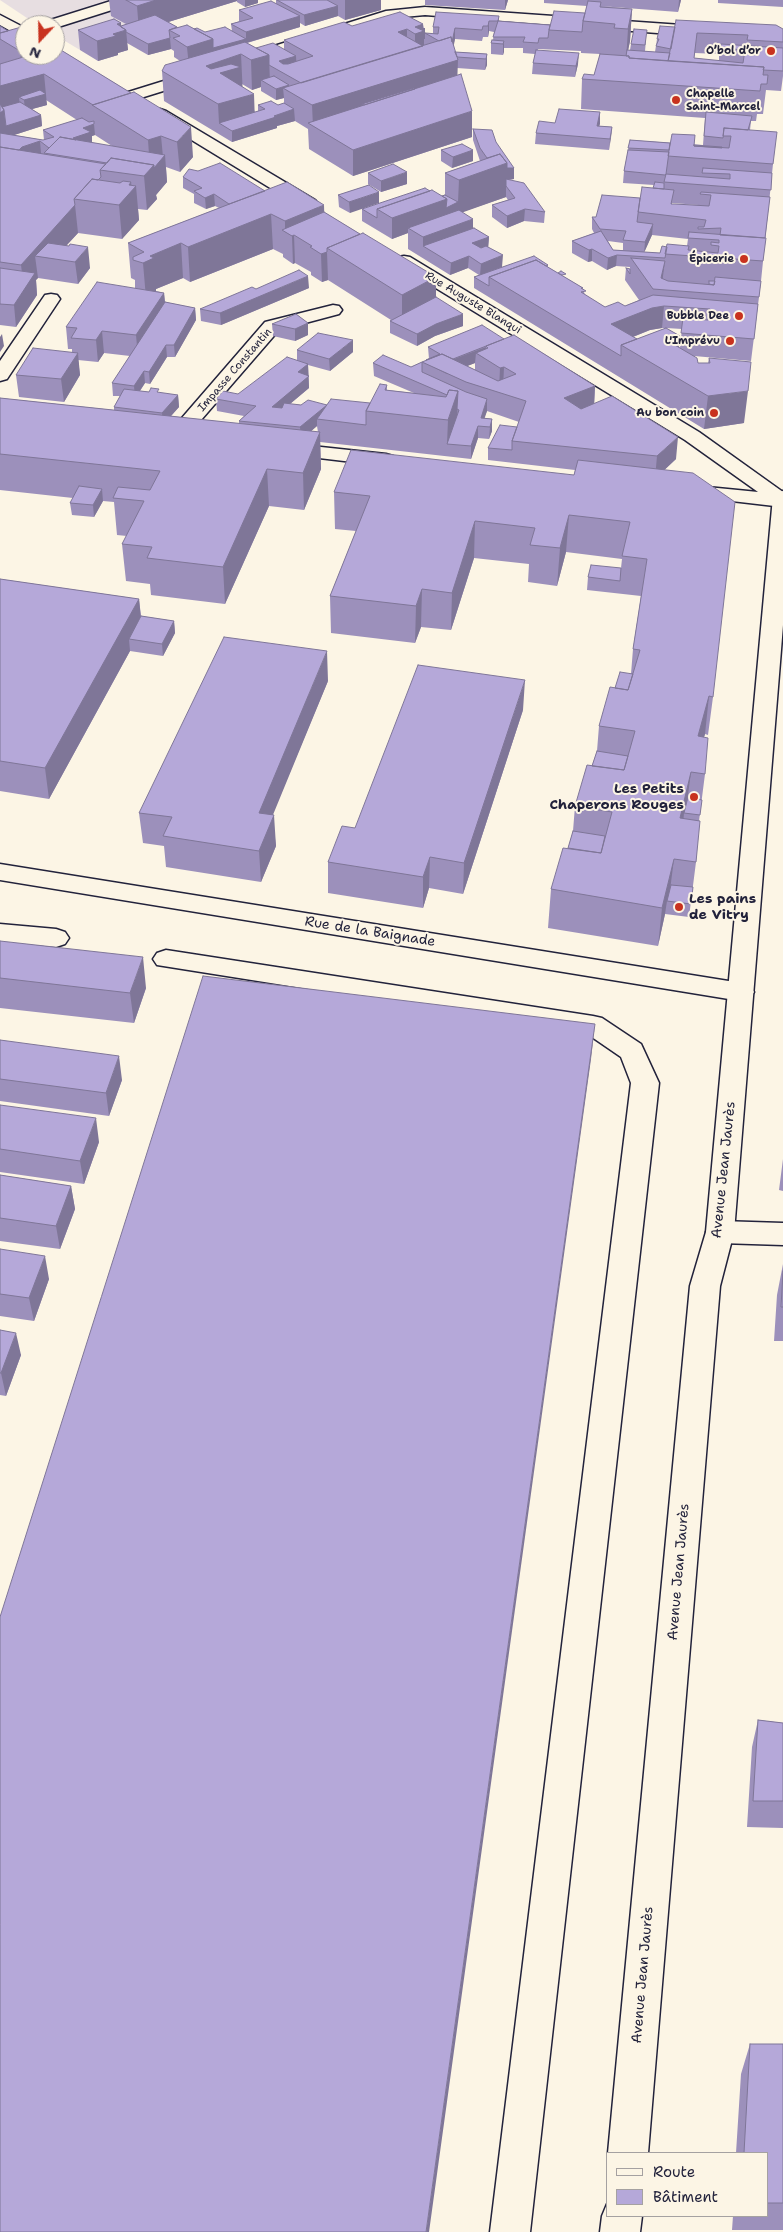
<!DOCTYPE html>
<meta charset="utf-8">
<style>
body{margin:0}
#map{position:relative;width:783px;height:2232px;overflow:hidden;background:#fcf5e5;font-family:"Shantell Sans",sans-serif}
canvas{display:block}
.legend{position:absolute;left:606px;top:2152px;width:162px;height:65px;box-sizing:border-box;background:#fcf5e5;border:1px solid #a5a1a1;margin:0;padding:6px 9px;list-style:none;font-size:15px;color:#22223b}
.legend li{display:flex;align-items:center;gap:10px;height:25px}
.legend b{width:25px;border:1px solid #a5a1a1}
.north{position:absolute;left:15px;top:15px;width:50px;height:50px;box-sizing:border-box;background:#fcf5e5;border:1px solid #a5a1a1;border-radius:50%;rotate:201deg;font-size:14px;font-weight:700;line-height:20px;text-align:center;color:#22223b}
.north::after{content:'';display:block;margin:auto;width:18px;height:22px;background:#c8321e;clip-path:polygon(50% 0,100% 100%,50% 72%,0 100%)}
</style>
<div id="map">
<canvas width="783" height="2232"></canvas>
<ul class="legend">
<li><b style="height:6px;background:#fcf5e5"></b>Route</li>
<li><b style="height:14px;background:#b5a8d9"></b>Bâtiment</li>
</ul>
<div class="north">N</div>
</div>
<script>
const ctx = document.querySelector('canvas').getContext('2d');
ctx.lineJoin = 'round';
function fill(path, color) { ctx.fillStyle = color; ctx.fill(path, 'evenodd'); }
const toPath = rows => new Path2D(rows.map(r => 'M' + r).join(''));
function stroke(path, color, width, dash) { ctx.strokeStyle = color; ctx.lineWidth = width; ctx.lineCap = dash ? 'butt' : 'round'; ctx.setLineDash(dash || []); ctx.stroke(path); }
function drawText(font, color, halo, rows, align = 'center') {
  ctx.font = font + ' "Shantell Sans",sans-serif'; ctx.lineWidth = 4; ctx.setLineDash([]); ctx.textBaseline = 'middle'; ctx.strokeStyle = halo; ctx.fillStyle = color; for (const [text, x, y, turn = 0] of rows) {
    ctx.save(); ctx.translate(x, y); ctx.rotate((+turn || 0) * Math.PI / 180); ctx.textAlign = isNaN(turn) ? turn : align; if (halo) ctx.strokeText(text, 0, 0); ctx.fillText(text, 0, 0); ctx.restore();
  }
}
fill(toPath([
 [0,0,238,0,80,50,55,35,55,30,59,28,55,25,44,20,33,22]
]), '#e7dee1');
const lane = toPath([
 [114,0,136,0,134,3,55,28,55,25,41,25,44,22,114,0],
 [0,924,56,929,65,932,69,938,65,944,56,947,0,942,0,924],
 [166,950,593,1016,602,1018,641,1044,659,1083,530,2232,490,2232,631,1083,621,1057,586,1033,157,965,153,959,157,953,166,950]
]);
const street = toPath([
 [425,7,696,26,701,28,704,31,701,34,696,36,425,15,393,18,247,64,242,62,239,59,242,56,386,11,425,7],
 [0,15,25,28,25,39,0,25,0,15],
 [199,70,205,72,207,75,205,78,131,101,125,99,123,96,125,93,199,70],
 [160,109,166,111,315,200,318,204,315,208,303,208,154,117,152,114,154,111,160,109],
 [404,256,410,257,699,432,783,492,783,507,680,495,677,491,680,487,687,485,758,492,685,440,398,265,395,261,398,257,404,256],
 [51,294,57,295,60,299,7,379,0,381,0,361,45,295,51,294],
 [333,305,339,306,342,310,339,314,279,330,182,442,175,444,168,442,165,438,168,434,265,322,333,305],
 [284,443,386,454,393,456,396,460,393,464,386,466,277,453,274,449,277,445,284,443],
 [0,864,741,983,750,986,754,992,750,998,741,1001,0,880,0,864],
 [720,1221,783,1223,783,1245,720,1243,710,1240,706,1232,710,1224,720,1221]
]);
const secondary = toPath([
 [783,491,783,625,734,1232,720,1286,648,2153,608,2153,690,1286,706,1232,773,497,776,493,783,491],
 [607,2204,607,2216,642,2216,640,2232,600,2232,602,2216,607,2204]
]);
stroke(lane, '#22223b', 3);
stroke(street, '#22223b', 3);
stroke(secondary, '#22223b', 3);
fill(lane, '#fcf5e5');
fill(street, '#fcf5e5');
fill(secondary, '#fcf5e5');
fill(toPath([
 [109,0,258,0,258,3,245,7,237,2,237,1,168,22,177,27,194,29,205,32,232,31,231,24,240,21,239,21,239,10,276,4,276,0,381,0,381,10,345,20,338,16,305,26,300,23,300,27,247,43,256,48,284,49,284,40,352,26,423,24,425,33,433,34,433,27,499,16,499,21,550,25,585,13,587,6,544,3,544,0,681,0,678,12,600,6,632,9,630,41,628,50,630,50,631,44,646,40,645,51,655,52,657,39,675,27,783,29,783,76,781,91,766,90,763,114,757,114,756,121,751,121,750,130,773,164,761,281,751,361,694,356,698,363,708,363,709,358,744,423,704,429,474,288,474,277,479,275,468,268,450,275,408,249,408,233,392,239,362,221,362,209,430,191,442,196,445,195,445,173,480,161,473,140,473,129,496,142,514,179,508,180,545,212,544,223,524,221,507,228,492,217,492,205,508,200,506,197,462,212,473,228,489,237,488,248,502,267,548,265,548,267,583,288,583,289,585,295,605,307,625,306,639,300,625,280,626,268,630,269,630,267,616,266,607,270,592,261,588,262,572,253,572,241,594,233,592,229,592,217,596,217,640,198,653,188,654,185,623,183,624,171,630,140,703,145,705,118,581,109,582,79,594,75,600,54,581,53,581,51,538,49,538,50,578,64,575,77,532,74,533,63,535,54,523,53,523,48,504,48,503,55,491,54,491,43,493,40,494,32,489,31,488,37,483,37,482,41,455,39,453,46,455,52,487,54,487,65,485,70,457,68,457,75,472,137,353,176,309,149,308,129,295,121,277,126,277,128,232,142,164,101,162,71,180,61,174,57,174,51,171,49,148,55,127,43,128,50,118,53,118,55,98,61,80,50,78,30,121,23,121,26,126,24,111,16],
 [695,53,719,54,719,61,694,58],
 [242,84,252,90,261,87,261,91,276,100,284,98,284,103,278,105,258,105,258,111,255,112,242,87],
 [672,203,699,205,672,204],
 [652,235,688,239,687,246,667,247,660,253,644,252],
 [608,241,623,243,623,250,613,250],
 [662,328,666,328,637,339,633,337,650,330],
 [666,328,682,329,680,348,679,347,680,336],
 [425,0,508,0,505,10,425,5],
 [718,0,783,0,783,7,718,3],
 [0,26,8,31,56,41,56,47,131,93,193,157,180,172,166,167,167,182,156,195,157,199,147,210,138,209,139,220,122,239,78,233,66,246,90,268,78,284,38,278,36,280,37,295,16,327,0,325],
 [46,100,77,120,43,130,44,140,43,140,14,135,42,126,41,115,32,109,47,105],
 [95,135,112,146,92,143,92,136],
 [600,112,599,126,612,127,609,150,535,144,536,133,555,123],
 [441,150,473,150,473,161,452,168,441,161],
 [368,173,407,184,381,192,368,184],
 [183,177,265,191,324,212,360,234,436,277,436,297,463,326,435,336,417,346,390,333,390,321,391,320,328,280,322,282,311,275,311,272,295,263,293,264,283,257,283,254,273,249,190,282,183,278,156,289,156,291,164,293,165,302,195,308,196,320,175,357,167,357,150,384,145,383,140,391,178,395,179,407,171,416,239,424,239,421,244,416,217,411,216,399,238,394,297,360,297,350,353,352,330,371,308,365,309,388,290,404,301,405,327,405,370,403,387,385,387,390,414,393,374,376,373,363,411,367,429,359,428,347,504,339,595,386,594,404,676,459,664,470,713,697,708,735,705,734,704,737,705,774,699,821,696,862,689,917,665,914,658,946,548,928,551,889,568,848,573,831,575,806,592,766,597,751,599,726,615,688,631,674,633,649,641,596,587,590,588,577,621,568,622,559,566,552,557,586,528,582,529,564,474,558,451,630,421,627,415,643,331,633,330,596,356,531,335,529,334,492,574,475,575,470,488,460,488,448,517,427,519,422,487,411,484,418,492,419,492,431,489,439,478,438,471,459,320,442,321,469,304,510,269,506,225,604,151,595,150,584,126,581,122,544,127,536,117,535,114,502,103,501,94,517,72,515,70,503,73,498,0,490,0,398,114,410,114,407,120,396,113,396,112,383,130,356,104,353,98,362,78,360,80,375,64,402,19,397,16,375,72,352,72,349,68,349,66,327,135,288,135,280,131,278,128,243,219,208,215,206,206,209,194,203,194,194,183,188],
 [475,363,475,370,467,366],
 [317,426,318,432,311,431],
 [369,185,350,213,339,207,338,195],
 [309,288,221,325,201,321,200,309,256,289],
 [308,323,308,335,295,341,273,336,272,324],
 [0,579,139,599,141,616,174,621,175,633,163,656,130,651,49,799,0,791],
 [328,681,272,815,276,846,261,882,166,867,164,846,143,843,139,813],
 [523,710,463,894,429,888,423,908,328,893,328,862,355,828],
 [0,941,146,988,134,1023,0,1008],
 [0,1040,122,1080,109,1116,0,1101],
 [0,1105,99,1142,84,1184,0,1172],
 [783,1159,783,1191,779,1190],
 [0,1175,71,1186,75,1209,60,1249,0,1241],
 [0,1249,49,1279,34,1321,0,1316],
 [783,1264,783,1341,774,1341,777,1295],
 [0,1330,21,1355,6,1396,0,1395],
 [758,1720,783,1723,783,1828,747,1827,752,1747],
 [750,2044,783,2044,783,2230,732,2230,733,2216,767,2216,767,2153,736,2153,741,2074]
]), '#9c90bb');
fill(toPath([
 [156,0,237,0,237,1,139,31,137,6],
 [245,0,258,0,258,3,245,7],
 [345,0,381,0,381,10,345,20],
 [505,0,508,0,505,10],
 [679,0,681,0,678,12],
 [338,6,338,16,305,26,304,15],
 [632,9,630,41,626,61,628,29],
 [300,16,300,27,246,43,189,67,187,47,213,39,246,39,246,32],
 [489,21,489,31,488,37,488,26],
 [121,23,121,32,126,30,128,50,118,53,118,55,98,61,97,41,113,34,117,24],
 [423,24,423,28,425,28,425,39,424,39,424,51,415,54,415,27],
 [455,28,455,39,452,55,458,60,457,86,369,108,362,104,363,116,313,126,312,105,430,49],
 [407,29,407,49,398,32],
 [170,38,171,49,148,55,148,44],
 [55,41,56,41,59,73,48,76,44,74,47,105,25,111,24,100,19,97,20,108,4,112,6,126,41,115,42,126,8,137,0,142,0,79,14,75,15,82,23,80,20,51,25,49,25,55,55,55],
 [504,41,504,52,503,55,503,44],
 [579,53,578,64,575,77,576,66],
 [241,54,243,97,206,66],
 [487,54,487,65,485,70,486,59],
 [269,55,270,84,261,80,261,87,252,90,251,60],
 [296,56,297,76,279,61],
 [289,85,289,92,283,88,284,98,276,100,276,89],
 [254,94,255,123,219,123,218,104],
 [294,109,295,121,277,126,277,128,232,142,232,131],
 [472,111,472,137,353,176,353,150],
 [600,112,600,124,596,137,597,126],
 [94,124,95,135,92,136,92,143,79,152,73,138,83,128],
 [191,127,193,157,180,172,177,142],
 [612,127,611,138,609,150,610,139],
 [161,136,163,157,165,155,167,182,156,195,157,199,147,210,144,176,150,169,148,140],
 [40,141,41,153,24,158,15,155,22,147],
 [473,150,473,161,452,168,453,157],
 [507,163,514,168,514,179,506,180,506,197,458,214,408,228,408,233,392,239,392,218,447,199,458,202,459,180],
 [407,172,407,184,381,192,381,181],
 [131,182,132,190,136,186,139,220,122,239,119,205],
 [379,192,379,203,350,213,349,202],
 [214,194,215,206,206,209,205,198],
 [75,205,78,233,54,259,35,256,38,278,36,280,37,295,16,327,14,305,24,289,21,265],
 [324,205,325,240,294,235,295,263,293,264,292,236,285,232,285,221],
 [525,209,524,221,507,228,507,216],
 [271,214,273,249,190,282,188,247],
 [473,219,473,240,423,246,423,258,423,237],
 [653,224,652,235,644,253,645,242],
 [489,237,488,249,472,255,472,243],
 [181,243,183,278,156,289,156,293,146,298,143,263,150,256],
 [88,247,90,268,78,284,75,262],
 [592,249,592,261,588,262,589,250],
 [327,252,328,280,322,282,321,254],
 [503,255,502,267,480,275,481,264],
 [617,255,616,266,607,270,608,258],
 [469,256,468,268,450,275,451,263],
 [665,261,663,276,662,289,661,278],
 [308,276,309,288,221,325,220,313],
 [436,277,436,309,402,327,402,295],
 [164,293,166,314,138,357,136,335],
 [664,306,662,328,650,330,610,346,611,324,652,308],
 [195,308,196,320,175,357,174,345],
 [463,314,463,326,435,336,417,346,417,334,436,324],
 [308,323,308,335,295,341,295,329],
 [102,331,104,353,98,362,96,340],
 [2,334,4,346,0,352,0,337],
 [680,336,676,369,668,341],
 [353,340,353,352,330,371,329,359],
 [166,345,167,357,150,384,149,372],
 [486,347,485,359,476,353,475,363,447,374,433,367],
 [78,353,80,375,64,402,61,379],
 [308,364,309,388,272,419,272,407,298,372],
 [504,367,503,389,499,390,500,368],
 [144,371,145,383,135,398,134,386],
 [595,386,594,408,563,420,564,398],
 [458,391,457,427,447,444,448,420],
 [748,391,744,423,704,429,708,396],
 [178,395,179,407,163,425,162,413],
 [487,399,487,411,482,426,481,418],
 [327,405,317,419,317,426,301,440,300,427],
 [492,419,492,431,489,439,490,427],
 [478,426,478,438,471,459,471,446],
 [320,432,321,469,304,510,303,473],
 [678,437,676,459,655,479,657,456],
 [267,469,269,506,225,604,223,567],
 [102,489,103,501,94,517,93,505],
 [569,515,566,552,557,586,560,548],
 [475,521,474,558,451,630,452,593],
 [422,589,421,627,415,643,416,606],
 [139,599,142,629,129,639,130,651,49,799,45,768],
 [174,621,175,633,163,656,162,644],
 [327,651,328,681,261,844,259,813],
 [525,680,523,710,463,894,464,863],
 [709,696,705,734,693,774,698,736],
 [691,772,686,810,684,813,683,825,680,818],
 [274,815,276,846,261,882,259,851],
 [430,857,429,888,423,908,423,877],
 [674,859,669,898,667,901,665,914,658,946,662,908],
 [143,957,146,988,134,1023,130,993],
 [595,1024,591,1059,429,2232,426,2232],
 [119,1056,122,1080,109,1116,106,1093],
 [96,1118,99,1142,84,1184,80,1161],
 [71,1186,75,1209,60,1249,56,1226],
 [45,1256,49,1279,34,1321,29,1298],
 [16,1333,21,1355,6,1396,1,1373]
]), '#7f7698');
const building = toPath([
 [126,0,156,0,137,6,126,0],
 [277,0,327,0,338,6,304,15,277,0],
 [271,1,300,16,246,32,231,24,253,18,239,10,271,1],
 [588,1,601,2,600,7,632,9,628,29,614,28,615,24,583,21,588,1],
 [554,11,585,13,583,21,582,32,549,30,554,11],
 [400,12,423,24,415,27,424,31,415,34,407,29,398,32,423,46,301,83,269,65,269,55,256,48,273,43,296,56,279,61,283,64,288,64,313,56,284,40,344,22,352,26,400,12],
 [436,12,499,16,498,21,489,21,488,26,483,26,482,30,455,28,452,42,451,37,439,41,425,33,438,34,439,27,433,27,436,12],
 [155,15,177,27,169,30,170,38,148,44,126,32,126,30,121,27,121,26,155,15],
 [114,19,121,23,117,24,126,30,113,34,116,36,97,41,78,30,114,19],
 [676,20,776,25,783,29,783,42,747,40,748,35,697,33,694,58,743,63,745,50,720,48,721,44,783,48,783,71,763,70,764,67,668,61,676,20],
 [498,21,550,25,549,30,548,38,539,38,538,43,523,42,525,37,493,37,498,21],
 [187,25,213,39,187,47,173,38,180,36,169,30,187,25],
 [0,26,8,31,0,33,0,26],
 [25,26,25,49,20,51,0,39,0,33,25,26],
 [660,26,675,27,671,49,656,46,659,39,657,39,660,26],
 [225,27,246,39,213,48,213,39,194,29,197,28,205,32,225,27],
 [634,29,647,30,645,45,631,44,634,29],
 [451,37,458,60,312,105,283,88,451,37],
 [492,40,504,41,503,44,491,43,492,40],
 [245,42,269,55,251,60,241,54,206,66,211,69,231,64,241,67,220,73,254,94,218,104,162,71,165,65,245,42],
 [56,47,131,93,93,105,44,74,0,86,0,64,30,55,55,55,55,48,56,47],
 [536,50,579,53,576,66,533,63,536,50],
 [627,50,670,53,668,61,629,58,629,56,626,56,627,50],
 [455,52,487,54,486,59,457,57,455,52],
 [600,54,629,56,629,58,764,67,763,75,768,75,767,84,761,84,760,91,582,79,584,74,594,75,600,54],
 [461,74,472,111,353,150,308,123,461,74],
 [274,76,289,85,276,89,261,80,274,76],
 [414,88,415,89,364,105,362,104,414,88],
 [40,90,46,94,24,100,19,97,40,90],
 [134,92,191,127,177,142,161,136,148,140,92,105,134,92],
 [271,101,278,105,284,103,294,109,274,116,276,117,232,131,219,123,265,109,258,105,271,101],
 [20,102,41,115,6,126,4,110,2,107,20,102],
 [0,104,4,110,0,113,0,104],
 [559,109,600,112,597,126,612,127,610,139,536,133,539,121,555,123,559,109],
 [706,112,752,116,748,130,724,128,723,138,704,136,706,112],
 [82,118,89,122,94,121,94,124,83,128,91,132,73,138,76,140,60,137,49,148,40,141,22,147,19,150,0,147,0,133,43,140,54,137,43,130,82,118],
 [724,128,777,132,773,164,668,156,672,134,695,135,694,146,729,148,731,136,723,136,724,128],
 [473,129,492,130,496,142,514,168,507,168,507,163,500,154,487,158,480,148,473,129],
 [60,137,165,155,154,168,154,165,111,158,107,163,44,153,60,137],
 [630,140,670,143,669,150,628,148,630,140],
 [462,144,473,150,453,157,441,150,462,144],
 [694,145,722,147,722,148,694,146,694,145],
 [0,147,106,164,100,170,101,177,98,180,92,179,74,199,75,205,21,265,0,262,0,147],
 [628,150,669,152,666,174,665,175,624,171,628,150],
 [500,154,507,163,459,180,445,173,500,154],
 [111,158,154,165,144,176,100,170,111,158],
 [220,163,265,191,229,204,214,194,205,198,194,191,202,188,183,177,189,169,198,171,220,163],
 [393,164,407,172,381,181,368,173,393,164],
 [703,168,772,173,771,190,664,182,666,174,730,179,730,174,702,173,703,168],
 [92,179,120,183,123,181,131,182,129,185,136,186,119,205,74,199,92,179],
 [506,179,524,183,545,212,525,209,507,216,492,205,515,198,506,186,506,179],
 [287,182,324,205,285,221,271,214,188,247,181,243,150,256,154,258,143,263,133,260,133,257,144,252,128,243,287,182],
 [655,182,664,183,664,189,653,188,655,182],
 [369,185,379,192,349,202,338,195,369,185],
 [642,187,674,190,671,204,675,204,709,206,711,195,700,194,701,192,770,197,765,238,720,235,721,228,698,229,698,227,704,227,706,220,638,212,642,187],
 [425,188,430,191,377,209,377,218,362,209,425,188],
 [432,190,447,199,392,218,377,209,432,190],
 [445,195,458,202,446,208,447,199,442,196,445,195],
 [602,195,640,198,637,222,653,224,645,242,623,240,626,231,600,229,592,217,596,217,602,195],
 [459,210,473,219,423,237,408,228,459,210],
 [324,212,360,234,327,248,327,252,321,254,310,247,312,246,294,235,292,236,282,230,324,212],
 [474,228,489,237,472,243,481,248,486,246,503,255,481,264,469,256,451,263,423,246,474,228],
 [601,231,613,250,660,253,662,246,667,247,665,258,617,255,608,258,592,249,589,250,572,241,601,231],
 [689,232,766,238,763,261,665,254,667,244,689,246,688,250,718,253,719,246,711,245,711,242,719,243,719,240,688,238,689,232],
 [363,233,436,277,402,295,327,248,363,233],
 [48,243,69,246,70,244,88,247,75,262,35,256,48,243],
 [534,256,548,265,546,266,536,260,489,277,489,286,474,277,534,256],
 [631,258,665,261,661,278,668,281,714,285,715,277,761,281,759,297,653,289,631,258],
 [536,260,583,288,581,288,586,291,581,292,605,307,618,302,625,306,653,295,758,304,754,339,681,333,683,318,708,320,710,309,664,306,652,308,611,324,637,339,621,345,621,356,489,277,536,260],
 [0,268,35,273,14,305,0,304,0,268],
 [626,268,630,269,630,274,626,268],
 [299,270,308,276,220,313,200,309,252,287,256,289,299,270],
 [561,271,566,274,562,275,558,273,561,271],
 [709,281,715,281,714,285,709,284,709,281],
 [97,282,164,293,136,335,102,331,96,340,71,338,77,328,66,327,97,282],
 [436,297,463,314,436,324,417,334,390,321,436,297],
 [165,302,195,308,174,345,166,345,149,372,144,371,134,386,112,383,165,302],
 [296,314,308,323,295,329,272,324,296,314],
 [482,325,504,339,453,359,442,354,426,360,440,354,428,347,482,325],
 [666,328,680,336,668,341,697,358,698,363,710,363,709,358,751,362,748,391,708,396,621,345,666,328],
 [318,333,353,340,329,359,297,350,318,333],
 [514,335,595,386,564,398,581,409,612,396,678,437,657,456,512,441,526,401,466,382,422,362,442,354,498,381,516,374,504,367,500,368,476,353,488,348,486,346,514,335],
 [33,348,78,353,61,379,16,375,33,348],
 [383,355,411,367,422,362,422,372,466,392,487,399,481,418,492,419,490,427,478,426,471,446,447,444,459,410,457,409,458,391,449,390,447,395,373,363,383,355],
 [287,357,308,364,298,372,309,376,272,407,282,408,284,403,301,405,308,400,327,405,300,427,239,421,256,406,216,399,223,391,238,394,287,357],
 [380,384,387,385,385,390,446,397,449,390,458,391,448,420,366,411,380,384],
 [151,388,159,389,157,392,178,395,162,413,114,407,124,389,149,392,151,388],
 [0,398,320,432,303,473,267,469,223,567,147,558,152,547,122,544,144,501,113,498,118,487,150,490,160,471,0,454,0,398],
 [331,399,370,403,366,411,366,425,317,419,331,399],
 [500,425,517,427,512,441,512,450,488,448,500,425],
 [351,450,574,475,578,460,693,473,735,502,713,697,709,696,698,736,708,738,705,774,691,772,680,818,700,821,696,862,674,859,662,908,551,889,563,848,601,853,612,812,575,806,587,765,624,770,635,731,599,726,610,687,628,690,640,650,633,649,647,559,622,556,630,522,569,515,560,548,530,545,535,528,475,521,452,593,422,589,416,606,330,596,370,496,334,492,351,450],
 [79,486,102,489,93,505,70,503,79,486],
 [591,565,621,568,620,581,588,577,591,565],
 [0,579,139,599,45,768,0,761,0,579],
 [141,616,174,621,162,644,129,639,141,616],
 [224,637,327,651,259,813,274,815,259,851,163,836,172,817,139,813,224,637],
 [418,665,525,680,464,863,430,857,423,877,328,862,342,826,355,828,418,665],
 [620,672,633,674,628,690,615,688,620,672],
 [597,751,628,756,624,770,592,766,597,751],
 [688,797,702,800,700,815,684,813,688,797],
 [573,831,605,836,601,853,568,848,573,831],
 [671,885,693,887,691,904,667,901,671,885],
 [0,941,143,957,130,993,0,978,0,941],
 [203,976,595,1024,426,2232,0,2232,0,1617,203,976],
 [0,1040,119,1056,106,1093,0,1079,0,1040],
 [0,1105,96,1118,80,1161,0,1149,0,1105],
 [0,1175,71,1186,56,1226,0,1218,0,1175],
 [0,1249,45,1256,29,1298,0,1294,0,1249],
 [783,1271,783,1307,781,1307,783,1271],
 [0,1330,16,1333,1,1373,0,1373,0,1330],
 [758,1720,783,1723,783,1801,753,1801,758,1720],
 [750,2044,783,2044,783,2203,767,2203,767,2153,744,2153,750,2044]
]);
fill(building, '#b5a8d9');
stroke(building, '#7f7698', 1);
for (const [x, y, r, color] of [
 [771,51,5,"#c8321e"],
 [676,100,5,"#c8321e"],
 [744,259,5,"#c8321e"],
 [739,316,5,"#c8321e"],
 [730,341,5,"#c8321e"],
 [714,413,5,"#c8321e"],
 [694,797,5,"#c8321e"],
 [679,907,5,"#c8321e"]
]) { const dot = new Path2D(); dot.arc(x, y, r, 0, 2 * Math.PI); ctx.fillStyle = color; ctx.fill(dot); stroke(dot, '#fcf5e5', 2); }
drawText('bold 11px', '#22223b', '#fcf5e5', [
 ["O’bol d’or",761,51],
 ["Chapelle",686,94,"left"],
 ["Saint-Marcel",686,107,"left"],
 ["Épicerie",734,259],
 ["Bubble Dee",729,316],
 ["L'Imprévu",720,341],
 ["Au bon coin",704,413]
], 'right');
drawText('11px', '#22223b', '#fcf5e5', [
 ["Rue Auguste Blanqui",473,303,31],
 ["Impasse Constantin",235,370,-49]
]);
drawText('bold 14px', '#22223b', '#fcf5e5', [
 ["Les Petits",684,789],
 ["Chaperons Rouges",684,805],
 ["Les pains",689,899,"left"],
 ["de Vitry",689,915,"left"]
], 'right');
drawText('14px', '#22223b', '#fcf5e5', [
 ["Rue de la Baignade",370,932,9],
 ["Avenue Jean Jaurès",724,1170,-84],
 ["Avenue Jean Jaurès",679,1572,-85],
 ["Avenue Jean Jaurès",643,1975,-85]
]);
</script>
